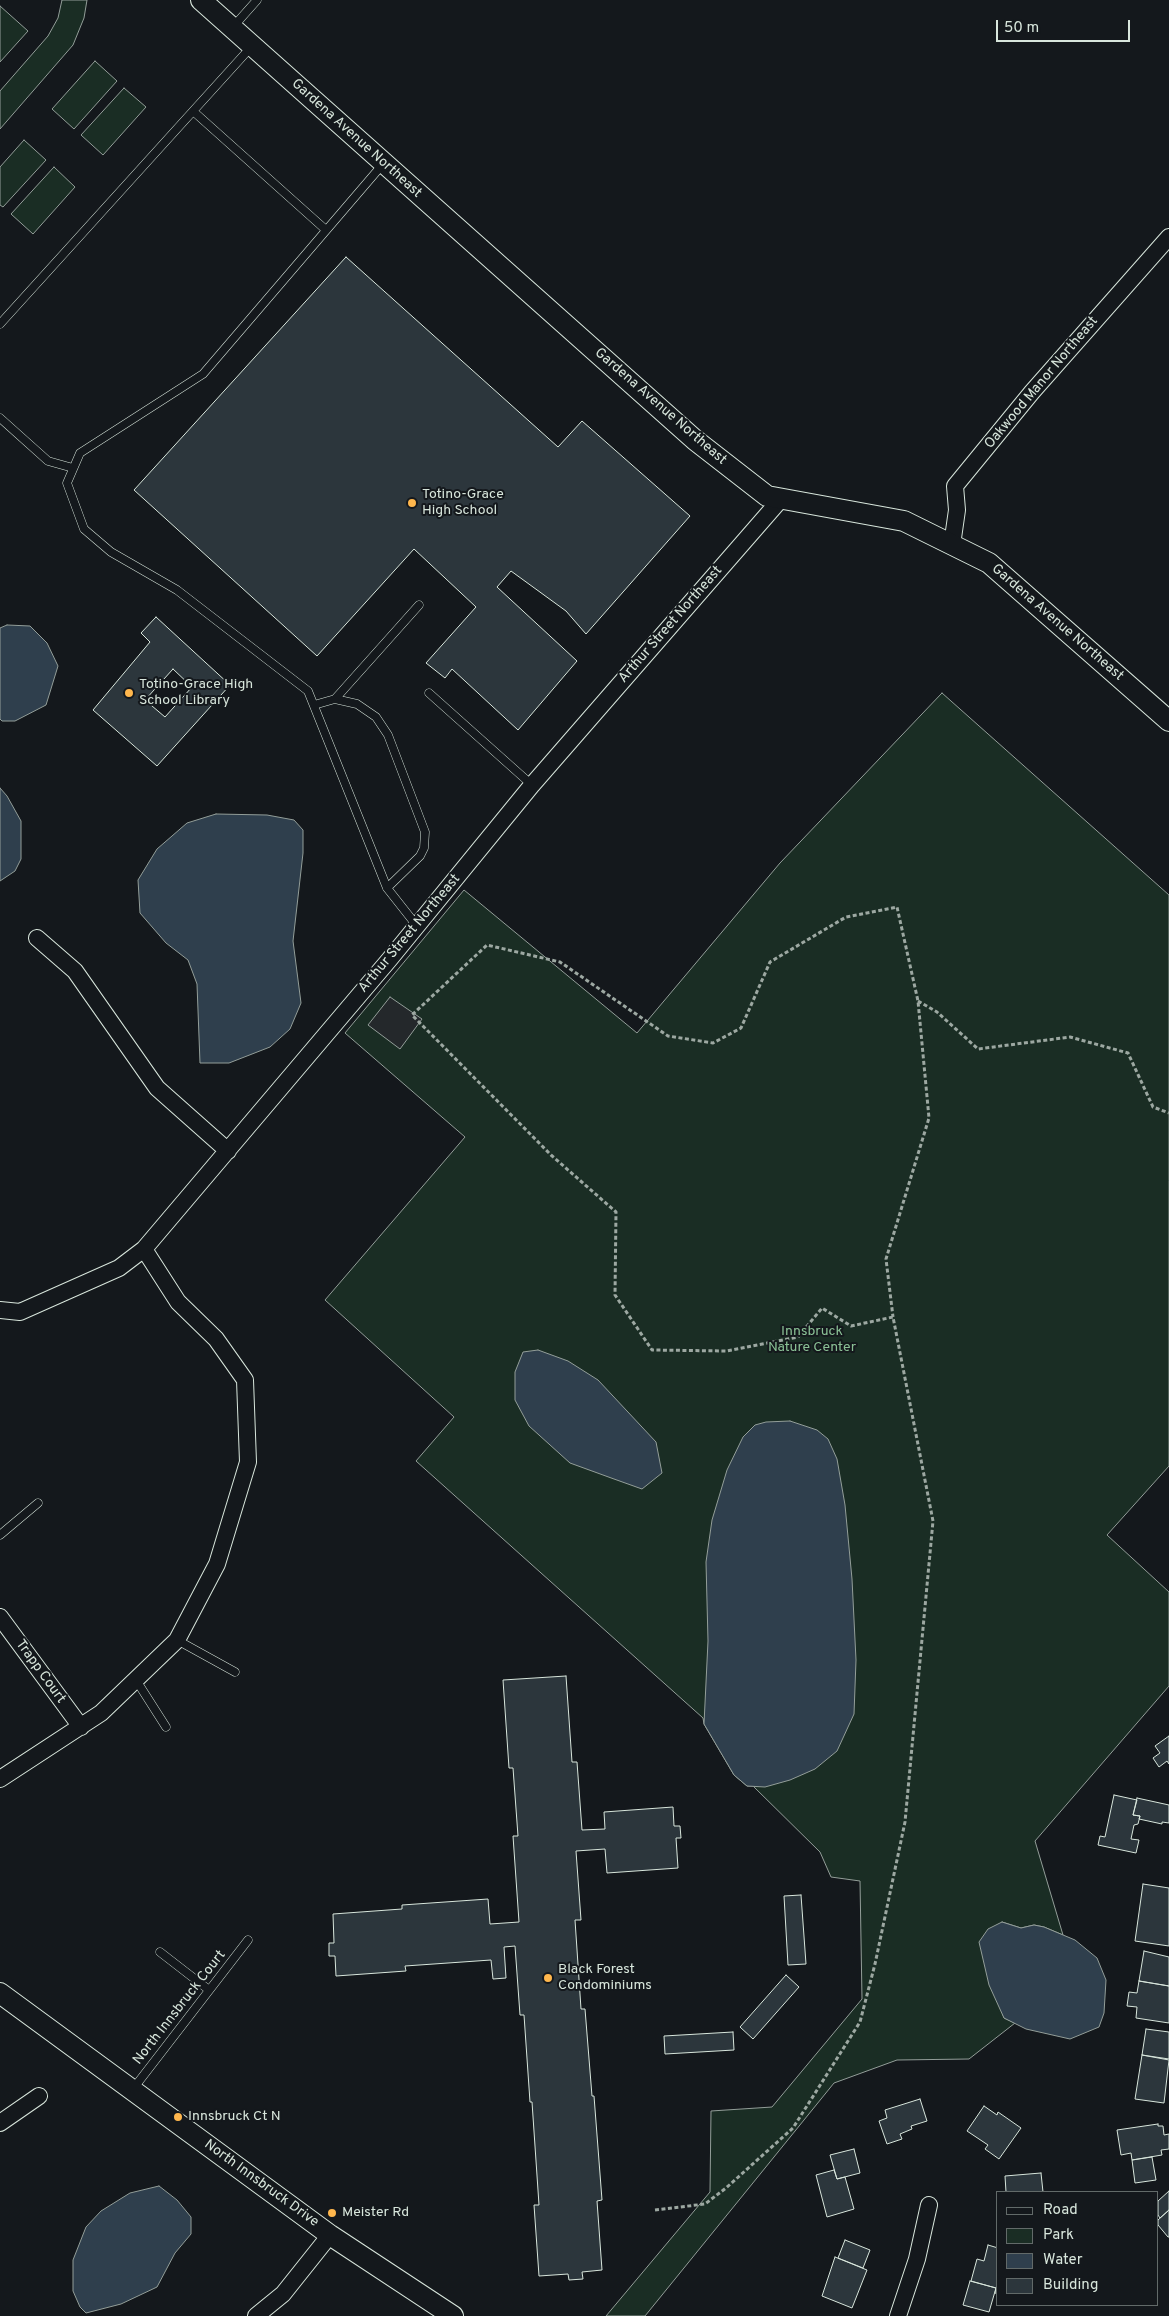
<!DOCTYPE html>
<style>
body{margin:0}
#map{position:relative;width:1169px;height:2316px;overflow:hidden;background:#14181c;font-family:Overpass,sans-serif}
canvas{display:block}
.legend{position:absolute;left:996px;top:2191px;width:162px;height:115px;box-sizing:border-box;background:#14181c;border:1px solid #626a69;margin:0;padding:6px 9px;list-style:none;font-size:15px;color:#d8e6dc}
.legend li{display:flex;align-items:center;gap:10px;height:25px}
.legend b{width:25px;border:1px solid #626a69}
.scale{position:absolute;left:996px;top:20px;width:134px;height:22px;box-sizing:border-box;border:2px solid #d8e6dc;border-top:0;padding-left:6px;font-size:15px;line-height:18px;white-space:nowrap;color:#d8e6dc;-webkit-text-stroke:4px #14181c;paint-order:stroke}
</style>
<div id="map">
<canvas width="1169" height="2316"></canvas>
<ul class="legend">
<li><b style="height:6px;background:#14181c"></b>Road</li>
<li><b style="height:14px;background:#1a2d24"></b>Park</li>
<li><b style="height:14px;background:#2f3f4d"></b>Water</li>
<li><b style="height:14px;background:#2c363c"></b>Building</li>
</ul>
<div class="scale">50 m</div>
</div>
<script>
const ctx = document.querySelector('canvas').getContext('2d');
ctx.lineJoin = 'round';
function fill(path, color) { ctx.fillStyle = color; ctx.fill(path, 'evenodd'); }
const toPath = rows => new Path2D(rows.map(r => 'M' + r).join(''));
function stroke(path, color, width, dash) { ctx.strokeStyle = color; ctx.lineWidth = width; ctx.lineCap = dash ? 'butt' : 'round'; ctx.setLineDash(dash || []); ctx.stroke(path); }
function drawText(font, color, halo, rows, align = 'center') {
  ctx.font = font + ' Overpass,sans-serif'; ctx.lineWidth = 4; ctx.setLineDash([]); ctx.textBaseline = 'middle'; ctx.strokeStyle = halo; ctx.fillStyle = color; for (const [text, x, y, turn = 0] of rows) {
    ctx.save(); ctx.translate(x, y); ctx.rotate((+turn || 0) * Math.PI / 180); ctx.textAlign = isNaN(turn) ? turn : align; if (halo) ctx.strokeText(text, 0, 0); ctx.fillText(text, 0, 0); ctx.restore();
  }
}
const green = toPath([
 [62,0,87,0,84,18,73,45,0,129,0,91,48,36,58,18,62,0],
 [0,6,28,31,0,62,0,6],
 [95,61,117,81,74,129,52,109,95,61],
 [124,88,146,107,103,155,81,135,124,88],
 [24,140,46,160,3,207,0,205,0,167,24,140],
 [54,167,75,187,33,234,11,214,54,167],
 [942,693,1169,895,1169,1466,1107,1535,1169,1592,1169,1686,1035,1841,1063,1935,1044,1927,1034,1925,1021,1928,1002,1922,999,2003,1004,2018,1015,2023,969,2059,897,2060,834,2083,645,2316,606,2316,710,2192,711,2111,772,2107,862,1999,860,1881,831,1877,820,1852,753,1786,747,1786,734,1775,704,1724,703,1718,416,1461,454,1417,325,1300,465,1137,345,1033,464,890,637,1033,780,863,942,693]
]);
fill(green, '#1a2d24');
stroke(green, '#939e99', 1);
const parking = toPath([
 [390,997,422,1019,400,1049,368,1025,390,997]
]);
fill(parking, '#24282b');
stroke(parking, '#939e99', 1);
const water = toPath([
 [7,625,30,626,47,643,58,666,46,705,15,721,2,721,0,719,0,628,7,625],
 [0,788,7,796,21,821,21,859,15,871,0,881,0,788],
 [216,814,267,815,294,820,303,830,303,853,293,941,301,1003,290,1029,270,1047,229,1063,200,1063,197,984,188,960,166,943,140,913,138,880,157,849,187,823,216,814],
 [538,1350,568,1361,598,1380,656,1442,662,1473,642,1489,614,1479,570,1463,529,1426,515,1400,515,1372,523,1352,538,1350],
 [790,1421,817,1430,828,1439,837,1459,845,1505,852,1579,856,1660,854,1714,837,1751,815,1769,790,1780,765,1787,747,1786,734,1775,704,1724,708,1641,706,1562,712,1520,727,1470,743,1437,755,1425,766,1422,790,1421],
 [1002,1922,1021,1928,1034,1925,1044,1927,1075,1940,1097,1958,1106,1980,1104,2013,1099,2027,1070,2039,1026,2029,1004,2018,989,1985,979,1942,988,1929,1002,1922],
 [159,2186,177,2200,191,2217,191,2234,175,2253,157,2287,121,2304,86,2313,80,2307,73,2291,73,2260,86,2227,101,2211,130,2193,159,2186]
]);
fill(water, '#2f3f4d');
stroke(water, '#939e99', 1);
const building = toPath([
 [346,257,558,447,582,421,690,516,586,634,566,611,511,571,497,587,577,661,518,730,452,669,445,678,426,663,476,607,414,549,317,656,134,490,346,257],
 [156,617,230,685,157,766,93,710,150,642,141,633,156,617],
 [173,669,192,687,165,717,145,700,173,669],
 [566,1676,572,1762,577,1762,582,1830,605,1829,604,1812,673,1807,674,1826,680,1826,681,1838,676,1838,678,1868,607,1873,605,1849,576,1851,581,1920,575,1920,581,2009,585,2009,592,2096,594,2096,602,2200,597,2201,602,2270,582,2272,583,2279,569,2280,568,2274,539,2276,534,2205,539,2205,532,2102,530,2102,524,2015,520,2015,515,1946,504,1947,506,1978,493,1979,491,1960,405,1966,406,1971,336,1976,335,1956,329,1956,329,1943,334,1943,333,1914,402,1909,402,1905,488,1899,490,1924,519,1922,513,1836,518,1836,513,1768,509,1768,503,1680,566,1676],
 [1169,1736,1169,1764,1167,1761,1159,1767,1153,1758,1160,1753,1155,1746,1169,1736],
 [1114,1795,1137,1800,1133,1815,1140,1816,1138,1824,1134,1825,1131,1839,1139,1840,1136,1853,1098,1845,1100,1836,1105,1837,1114,1795],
 [1137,1798,1169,1805,1169,1823,1162,1822,1162,1824,1139,1819,1140,1816,1133,1815,1137,1798],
 [1143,1884,1169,1888,1169,1946,1135,1941,1143,1884],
 [801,1895,806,1964,788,1965,784,1896,801,1895],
 [1144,1951,1169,1957,1169,1986,1139,1981,1144,1951],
 [786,1975,799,1987,753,2039,740,2027,786,1975],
 [1139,1981,1169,1986,1169,2023,1136,2018,1137,2007,1127,2006,1129,1992,1137,1993,1139,1981],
 [1146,2029,1169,2032,1169,2059,1142,2055,1146,2029],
 [733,2032,734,2050,665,2054,664,2036,733,2032],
 [1142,2055,1169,2060,1164,2103,1135,2099,1142,2055],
 [920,2099,927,2121,911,2126,912,2129,900,2134,902,2139,887,2144,879,2121,887,2118,885,2110,920,2099],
 [984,2106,997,2115,998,2112,1021,2128,999,2159,985,2149,988,2145,967,2131,984,2106],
 [1158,2124,1158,2126,1163,2126,1164,2135,1169,2134,1169,2149,1161,2150,1162,2155,1132,2160,1131,2153,1121,2155,1117,2130,1158,2124],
 [854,2149,860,2173,837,2179,830,2155,854,2149],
 [1152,2157,1156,2180,1135,2183,1132,2160,1152,2157],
 [834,2170,837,2179,845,2177,854,2209,827,2217,816,2175,834,2170],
 [1041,2173,1043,2192,1006,2192,1005,2176,1041,2173],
 [1169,2191,1169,2210,1160,2218,1158,2215,1158,2201,1169,2191],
 [1169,2210,1169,2237,1168,2237,1158,2225,1158,2220,1169,2210],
 [845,2240,870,2250,863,2268,838,2258,845,2240],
 [988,2245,998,2248,998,2294,995,2293,996,2288,971,2281,977,2259,984,2261,988,2245],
 [835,2257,867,2270,852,2308,822,2296,835,2257],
 [970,2281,996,2288,989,2312,963,2305,970,2281]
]);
fill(building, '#2c363c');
stroke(building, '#d8e6dc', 1);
const service = toPath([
 [233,27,257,0],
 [193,111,326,230],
 [383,164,203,374,80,453,67,483,84,529,111,552,177,590,308,691,387,888,417,926],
 [0,324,252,46],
 [0,418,48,461,73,468],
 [429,693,532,785],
 [335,699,419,605],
 [314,705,335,699,357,704,376,717,388,735,425,832,424,848,420,856,387,888],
 [0,1535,38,1503],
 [177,1640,235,1672],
 [136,1680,166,1727],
 [160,1952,209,1990],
 [133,2089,248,1940]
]);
const minor = toPath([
 [952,545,957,510,955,486,1032,392,1169,237],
 [37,938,75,971,157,1088,228,1151],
 [0,1310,20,1312,119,1268,144,1249,389,960,532,785,781,499],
 [0,1617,81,1727],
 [0,1779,101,1713,177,1640,217,1564,248,1462,245,1380,216,1339,178,1302,144,1249],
 [0,2123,39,2096],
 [256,2316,283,2294,330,2235],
 [898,2316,917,2259,929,2205]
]);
const tertiary = toPath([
 [201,0,695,440,767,496,904,521,989,563,1169,721],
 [0,1993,330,2235,453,2316]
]);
stroke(service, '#d8e6dc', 9);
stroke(minor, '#d8e6dc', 18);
stroke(tertiary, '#d8e6dc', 22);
stroke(toPath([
 [918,1001,937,1012,978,1049,1070,1037,1128,1053,1153,1107,1169,1113],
 [655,2210,705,2204,726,2188,793,2128,860,2022,875,1964,905,1822,933,1521,893,1317,851,1326,822,1308,798,1337,727,1351,652,1350,615,1295,616,1212,551,1155,412,1015,487,945,560,962,668,1036,713,1043,741,1028,770,962,846,917,897,907,918,1001,929,1118,886,1259,893,1317]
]), '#9da8a2', 3, [4, 2.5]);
stroke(service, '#14181c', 8);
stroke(minor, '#14181c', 16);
stroke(tertiary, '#14181c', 20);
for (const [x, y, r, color] of [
 [412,503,5,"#ffb74d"],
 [129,693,5,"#ffb74d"],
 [548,1978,5,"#ffb74d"],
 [178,2117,5,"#ffb74d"],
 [332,2213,5,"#ffb74d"]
]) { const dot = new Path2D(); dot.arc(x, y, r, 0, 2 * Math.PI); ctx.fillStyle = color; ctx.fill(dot); stroke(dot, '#14181c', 2); }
drawText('14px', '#d8e6dc', '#14181c', [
 ["Gardena Avenue Northeast",356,139,42],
 ["Oakwood Manor Northeast",1042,383,-50],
 ["Gardena Avenue Northeast",660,407,41],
 ["Gardena Avenue Northeast",1057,623,41],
 ["Arthur Street Northeast",671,625,-49],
 ["Arthur Street Northeast",410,934,-50],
 ["Trapp Court",40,1672,54],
 ["North Innsbruck Court",180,2008,-52],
 ["North Innsbruck Drive",261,2184,36]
]);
drawText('14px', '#d8e6dc', '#14181c', [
 ["Totino-Grace",422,495],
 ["High School",422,511],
 ["Totino-Grace High",139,685],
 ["School Library",139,701],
 ["Black Forest",558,1970],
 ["Condominiums",558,1986],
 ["Innsbruck Ct N",188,2117],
 ["Meister Rd",342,2213]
], 'left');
drawText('14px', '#8ac095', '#14181c', [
 ["Innsbruck",812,1332],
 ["Nature Center",812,1348]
]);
</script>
